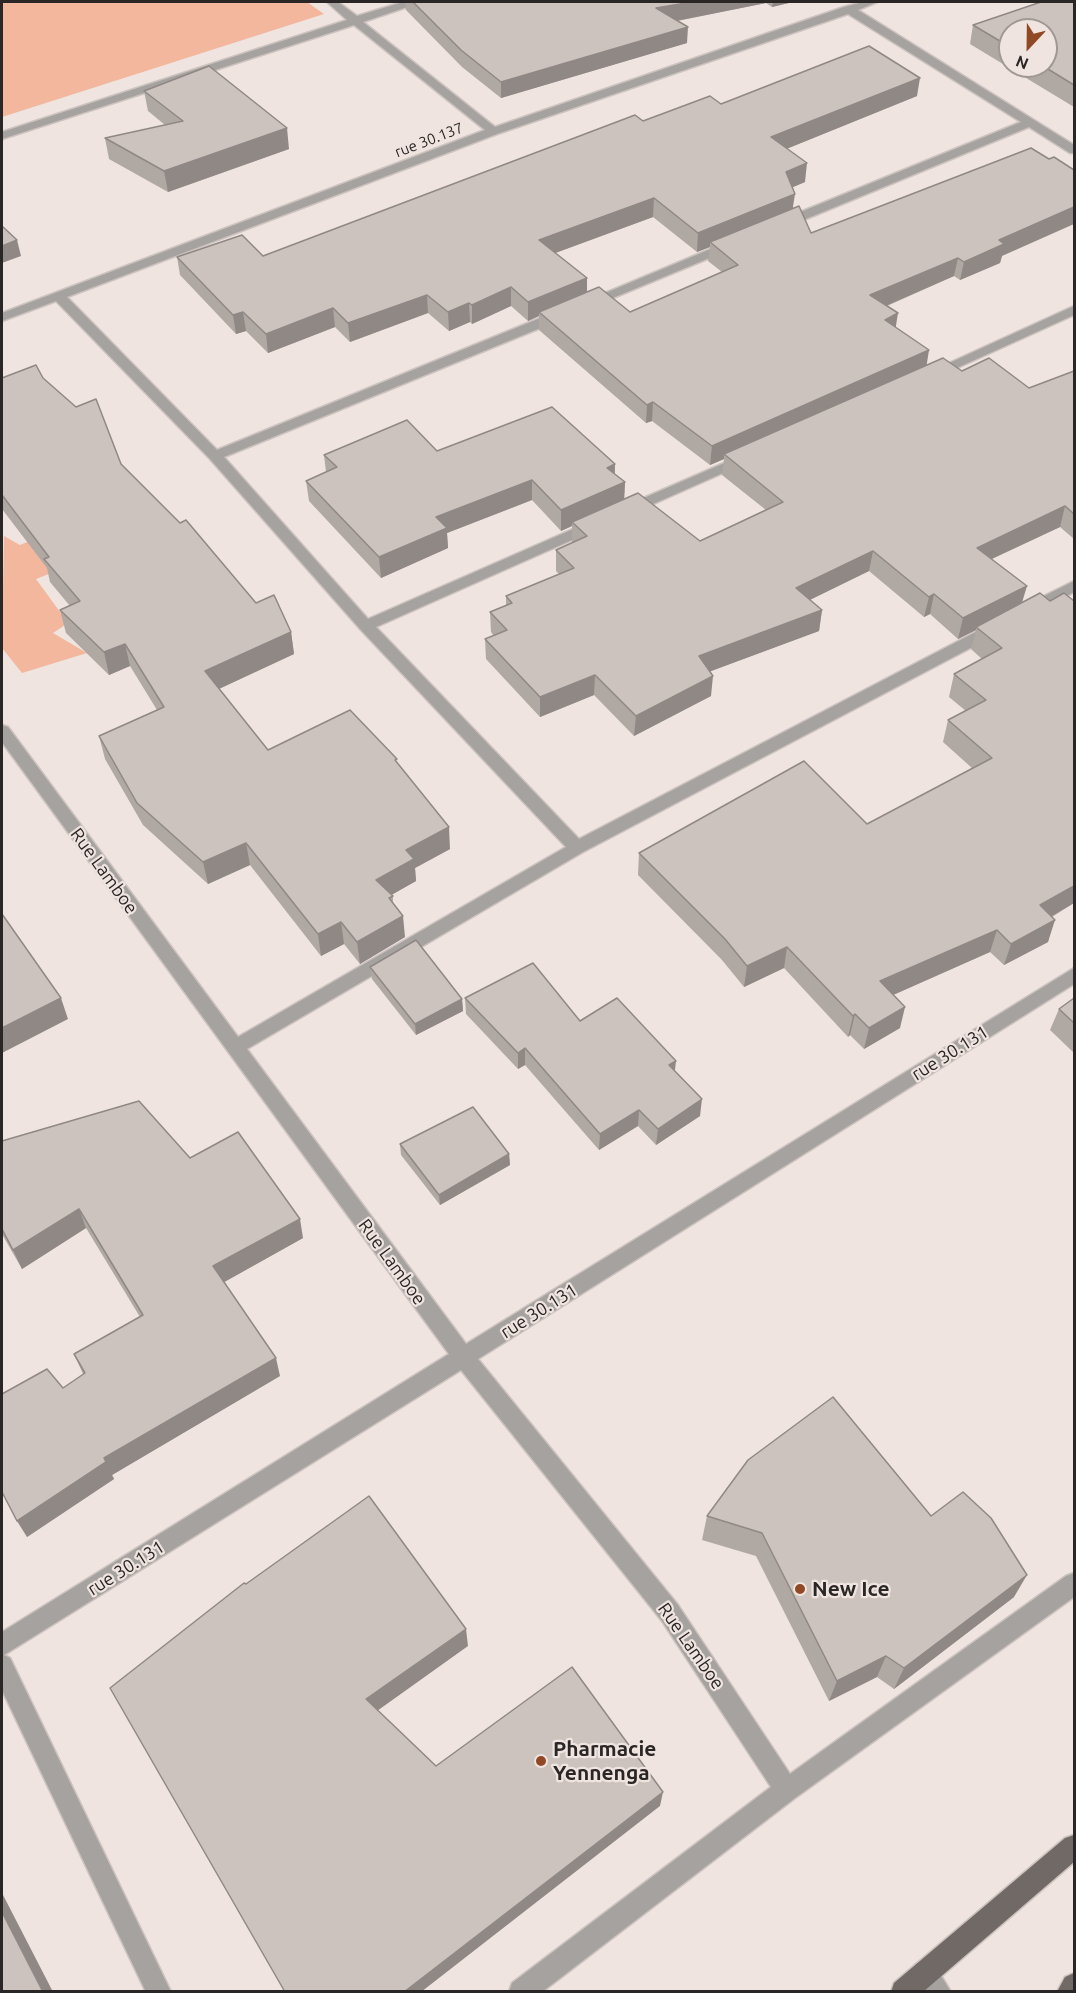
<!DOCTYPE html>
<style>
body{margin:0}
#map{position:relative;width:1076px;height:1993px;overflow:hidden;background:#efe4df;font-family:Ubuntu,sans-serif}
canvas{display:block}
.frame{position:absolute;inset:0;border:3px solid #2a2625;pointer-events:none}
.north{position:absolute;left:998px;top:18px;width:60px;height:60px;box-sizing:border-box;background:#efe4df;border:2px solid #a09895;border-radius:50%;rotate:202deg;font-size:16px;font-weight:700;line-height:24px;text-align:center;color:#2a2625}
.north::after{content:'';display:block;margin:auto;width:21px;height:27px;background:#904924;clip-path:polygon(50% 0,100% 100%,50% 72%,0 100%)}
</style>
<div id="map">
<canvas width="1076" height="1993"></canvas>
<div class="frame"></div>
<div class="north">N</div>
</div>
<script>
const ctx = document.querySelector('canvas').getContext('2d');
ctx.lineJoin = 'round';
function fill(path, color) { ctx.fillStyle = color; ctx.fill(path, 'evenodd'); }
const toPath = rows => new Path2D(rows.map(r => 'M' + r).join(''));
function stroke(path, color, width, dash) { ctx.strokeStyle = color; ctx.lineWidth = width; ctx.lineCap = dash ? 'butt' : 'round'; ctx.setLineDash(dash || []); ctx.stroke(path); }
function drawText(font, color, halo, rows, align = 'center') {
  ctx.font = font + ' Ubuntu,sans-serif'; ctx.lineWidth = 4.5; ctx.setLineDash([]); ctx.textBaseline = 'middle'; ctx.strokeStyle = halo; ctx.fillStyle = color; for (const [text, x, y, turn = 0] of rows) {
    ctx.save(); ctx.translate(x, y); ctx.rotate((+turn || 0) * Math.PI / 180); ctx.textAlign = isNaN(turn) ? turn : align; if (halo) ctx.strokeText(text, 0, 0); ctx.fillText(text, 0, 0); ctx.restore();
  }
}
fill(toPath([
 [2,2,307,2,324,14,2,117],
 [4,536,20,545,32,540,59,570,36,579,68,623,53,633,87,653,22,673,2,648]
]), '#f2b79c');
const street = toPath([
 [327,2,338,2,357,16,403,2,417,2,416,4,363,22,495,127,844,7,863,2,877,2,858,10,1074,145,1074,153,1070,153,1029,127,784,228,776,228,776,222,1021,122,848,14,497,134,67,297,217,450,555,312,565,312,565,318,224,457,368,619,589,522,599,522,601,525,599,528,376,627,579,839,989,625,994,624,1002,629,999,633,583,852,247,1049,466,1344,1074,968,1074,984,478,1359,678,1605,790,1774,1066,1576,1074,1573,1074,1597,795,1798,542,1992,509,1992,512,1983,771,1787,662,1621,461,1370,4,1655,10,1658,171,1992,146,1992,2,1690,2,1632,449,1354,2,742,2,725,8,727,238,1037,566,847,361,630,210,459,56,301,2,321,2,313,485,130,354,25,2,139,2,132,347,20,327,2],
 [732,240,738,244,736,247,591,307,581,307,579,304,732,240],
 [1074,306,1074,315,937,377,927,377,925,374,1074,306],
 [745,454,752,458,750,461,633,513,628,515,621,510,623,507,745,454],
 [1074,581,1074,592,1034,614,1029,615,1021,610,1024,606,1074,581],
 [925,1960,934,1964,951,1992,923,1992,912,1973,916,1964,925,1960]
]);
const primary = toPath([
 [1074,1835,1074,1862,923,1992,891,1992,894,1983,1065,1838,1074,1835],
 [1074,1973,1074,1992,1057,1992,1065,1977,1074,1973]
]);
stroke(street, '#ccc2be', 3);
stroke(primary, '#ccc2be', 3);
fill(street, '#a6a2a0');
fill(primary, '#706965');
fill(toPath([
 [405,2,793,2,772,7,766,3,677,21,687,43,501,98,462,67,406,10],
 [1035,2,1074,2,1074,107,970,44,973,25,1035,4],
 [1010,30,1046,66,1010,66],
 [144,91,289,149,168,192,109,159,105,138,165,125,148,111],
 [917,96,786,149,805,182,792,187,793,208,811,233,1002,256,1000,263,960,280,954,276,887,306,896,328,927,365,962,371,1029,388,1074,371,1074,539,1060,527,992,559,1022,602,1050,601,1074,601,1074,903,1052,917,1048,942,1004,965,990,952,893,995,900,1028,864,1049,850,1035,848,1037,784,968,744,987,722,960,638,875,639,853,867,824,972,768,943,742,948,720,966,711,949,697,954,674,982,659,971,649,976,630,958,639,930,614,924,617,869,571,810,600,822,610,819,631,710,671,711,696,634,736,594,695,540,717,486,659,485,639,494,636,491,632,490,612,506,605,506,596,559,574,556,571,556,550,572,543,572,526,561,531,532,500,447,533,448,548,381,578,309,501,306,481,326,472,324,455,437,451,615,464,615,474,625,482,624,498,700,541,766,510,722,475,724,459,710,465,652,421,646,423,539,330,539,316,528,321,511,306,472,324,470,322,449,331,428,313,350,342,335,327,268,353,246,331,236,334,180,275,177,257,263,256,643,121,721,104],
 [653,217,697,252,710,247,708,261,722,272,630,312,587,292,555,253],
 [2,378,43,378,121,464,256,603,291,632,294,654,219,689,268,750,397,763,450,849,415,868,416,881,391,895,393,896,393,903,405,937,360,964,344,944,321,956,250,865,208,884,143,825,105,759,99,736,157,710,130,666,109,675,66,633,60,610,70,606,50,582,47,568,2,509],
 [370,967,462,999,463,1011,416,1035,372,979],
 [465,998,580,1021,675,1071,700,1116,656,1145,638,1126,599,1150,525,1065,518,1069,466,1014],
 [1074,998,1074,1053,1050,1030,1059,1009],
 [2,1141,190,1158,303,1238,224,1282,280,1376,112,1475,114,1479,27,1537,63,1388,83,1374,74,1354,140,1317,86,1228,22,1269,2,1234],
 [400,1144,509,1154,510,1165,440,1205,401,1155],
 [707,1516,931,1516,1014,1597,894,1689,877,1677,829,1701,756,1556,702,1540]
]), '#b0a8a3');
fill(toPath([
 [692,2,766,2,766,3,656,25,656,8],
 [773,2,793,2,772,7],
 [688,27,687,43,501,98,501,82],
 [920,78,917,96,769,156,771,137],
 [287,128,289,149,168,192,164,171],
 [807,163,805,182,784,191,786,172],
 [795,194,792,213,710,242,710,247,697,252,698,233],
 [654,198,653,217,539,259,539,240],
 [1074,207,1074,224,1002,256,1000,263,960,280,964,262,999,240],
 [17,240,21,256,2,263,2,246],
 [958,258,954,276,867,314,870,295],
 [587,278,587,297,539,312,539,316,528,321,528,302],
 [511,287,511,306,472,324,472,305],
 [427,295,428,313,350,342,348,323],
 [469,303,470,322,449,331,448,312],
 [333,308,335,327,268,353,266,334],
 [243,312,246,331,236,334,233,315],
 [898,313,895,332,885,320],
 [929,350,926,369,724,454,724,459,710,465,712,446],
 [653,402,652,421,646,423,647,405],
 [615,464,614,485,607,468],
 [532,480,532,500,447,533,448,548,381,578,379,557,436,517],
 [625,482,624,503,572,522,572,526,561,531,561,510],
 [1065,506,1060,527,972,568,977,548],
 [873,551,869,571,793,608,796,588],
 [1027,586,1021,606,976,627,976,630,958,639,963,618],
 [934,594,930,614,924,617,929,597],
 [822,610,819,631,698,676,699,656],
 [291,632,294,654,210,693,205,671],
 [125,644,130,666,109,675,104,652],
 [595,675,594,695,540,717,540,697],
 [713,676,711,696,634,736,636,716],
 [449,827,450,849,415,868,416,881,379,902,376,880,406,850],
 [246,843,250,865,208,884,203,862],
 [1074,886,1074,903,1033,927,1040,905],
 [403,916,405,937,360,964,357,942],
 [1055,920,1048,942,1004,965,1011,944],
 [341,922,344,944,321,956,318,934],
 [997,930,990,952,875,1003,880,981],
 [787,947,784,968,744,987,747,966],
 [61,998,68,1019,2,1053,2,1028],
 [462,999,463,1011,416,1035,415,1024],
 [905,1007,900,1028,864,1049,869,1028],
 [855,1014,850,1035,848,1037,853,1016],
 [525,1048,525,1065,518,1069,518,1053],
 [676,1061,674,1078,669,1065],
 [702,1099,700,1116,656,1145,658,1129],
 [639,1110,638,1126,599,1150,600,1134],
 [509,1154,510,1165,440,1205,439,1195],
 [79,1209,86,1228,22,1269,13,1250],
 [300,1219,303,1238,219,1285,213,1266],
 [276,1358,280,1376,112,1475,114,1479,27,1537,17,1521,104,1458],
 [1027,1575,1014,1597,894,1689,904,1668],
 [466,1629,468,1646,370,1716,366,1699],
 [886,1656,877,1677,829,1701,837,1681],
 [663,1792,660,1806,421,1992,404,1992],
 [2,1893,53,1992,43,1992,2,1912]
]), '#908885');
const building = toPath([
 [413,2,692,2,656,8,688,27,501,82,461,50,413,2],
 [1040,2,1074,2,1074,85,1043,66,1046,66,1046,30,1010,30,1010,47,973,25,1041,2,1040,2],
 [869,46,920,78,771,137,807,163,786,172,795,194,698,233,654,198,539,240,587,278,528,302,511,287,472,305,469,303,448,312,427,295,348,323,333,308,266,334,243,312,233,315,177,257,242,235,263,256,635,115,643,121,710,96,721,104,869,46],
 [209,66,287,128,164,171,105,138,183,121,144,91,209,66],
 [1031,148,1049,159,1054,157,1074,170,1074,207,999,240,1004,244,964,262,958,258,870,295,898,313,885,320,929,350,712,446,653,402,647,405,539,312,599,287,630,312,738,265,710,242,799,206,811,233,1031,148],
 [2,226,17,240,2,246,2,226],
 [943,358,962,371,989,358,1029,388,1074,371,1074,514,1065,506,977,548,1027,586,963,618,934,594,929,597,873,551,796,588,822,610,699,656,713,676,636,716,595,675,540,697,485,639,507,630,490,612,512,603,506,596,574,568,556,550,587,536,572,522,638,493,700,541,783,502,724,454,943,358],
 [36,365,43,378,76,407,96,399,121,464,180,523,186,520,256,603,274,595,291,632,205,671,268,750,350,710,397,759,395,760,449,827,406,850,414,859,376,880,393,896,389,898,403,916,357,942,341,922,318,934,246,843,203,862,137,803,99,736,164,707,125,644,104,652,60,610,80,601,44,559,49,557,2,495,2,378,36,365],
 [552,407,615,464,607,468,625,482,561,510,532,480,436,517,447,528,379,557,306,481,337,467,324,455,407,420,437,451,552,407],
 [1040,593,1050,601,1064,593,1074,601,1074,886,1040,905,1055,920,1011,944,997,930,880,981,905,1007,869,1028,855,1014,853,1016,787,947,747,966,725,939,639,853,804,761,867,824,992,758,948,720,986,700,954,674,1002,648,976,627,1040,593],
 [2,914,61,998,2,1028,2,914],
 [416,940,462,999,415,1024,370,967,416,940],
 [533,963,580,1021,617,998,676,1061,669,1065,702,1099,658,1129,639,1110,600,1134,525,1048,518,1053,465,998,533,963],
 [1074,998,1074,1023,1059,1009,1074,998],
 [139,1101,190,1158,238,1132,300,1219,213,1266,276,1358,104,1458,106,1462,17,1521,2,1492,2,1394,47,1369,63,1388,85,1373,74,1354,143,1315,79,1209,13,1250,2,1229,2,1141,139,1101],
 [473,1107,509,1154,439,1195,400,1144,473,1107],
 [833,1397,931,1516,963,1492,991,1518,1027,1575,904,1668,886,1656,837,1681,762,1533,707,1516,748,1460,833,1397],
 [369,1496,466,1629,366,1699,436,1766,572,1667,663,1792,404,1992,285,1992,110,1688,244,1583,246,1584,369,1496],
 [2,1912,43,1992,2,1992,2,1912]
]);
fill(building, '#cdc3be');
stroke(building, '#908885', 1.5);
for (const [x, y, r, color] of [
 [800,1589,6,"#904924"],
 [541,1761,6,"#904924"]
]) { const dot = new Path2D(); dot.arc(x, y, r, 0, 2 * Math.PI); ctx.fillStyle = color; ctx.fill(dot); stroke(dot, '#efe4df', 2); }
drawText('15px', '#2a2625', '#efe4df', [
 ["rue 30.137",429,140,-21]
]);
drawText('18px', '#2a2625', '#efe4df', [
 ["Rue Lamboe",104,871,54],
 ["rue 30.131",950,1053,-32],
 ["Rue Lamboe",392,1262,54],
 ["rue 30.131",539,1311,-32],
 ["rue 30.131",126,1568,-32],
 ["Rue Lamboe",691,1646,55]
]);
drawText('bold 21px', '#2a2625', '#efe4df', [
 ["New Ice",812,1589],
 ["Pharmacie",553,1749],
 ["Yennenga",553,1773]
], 'left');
</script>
